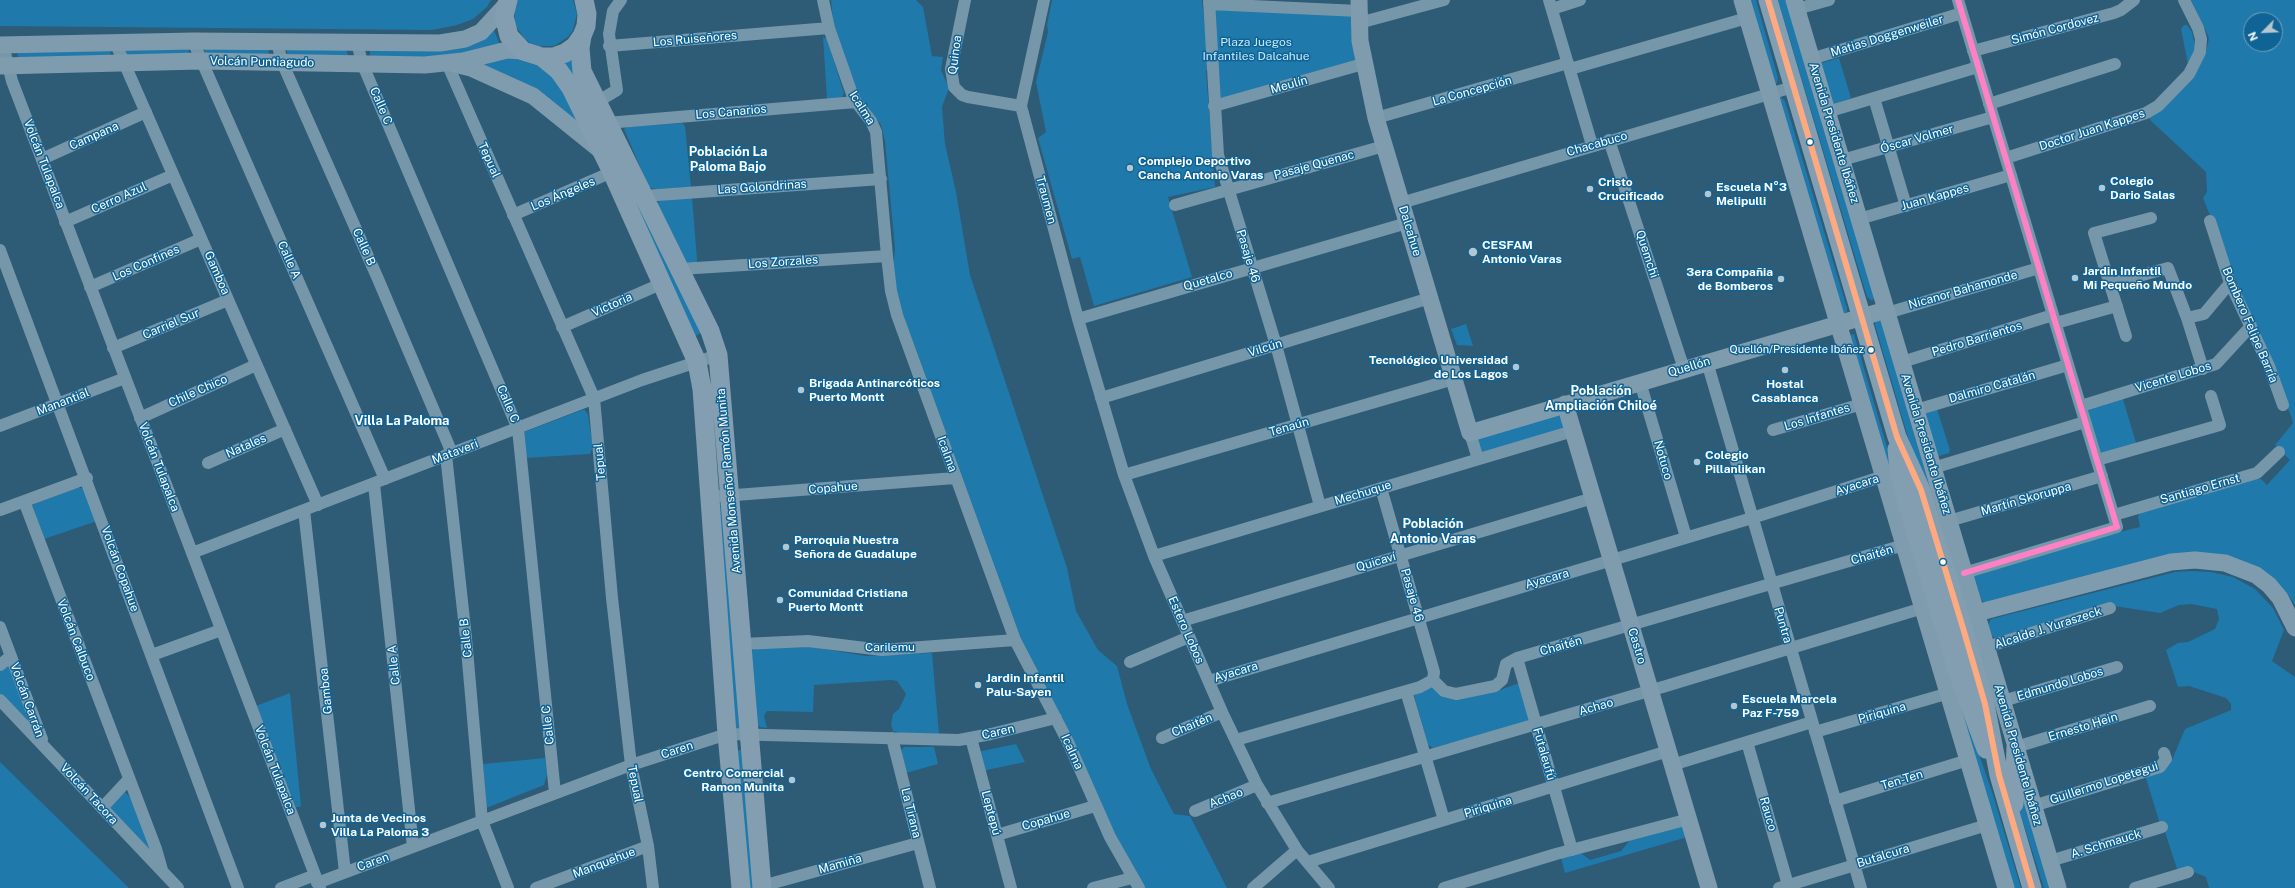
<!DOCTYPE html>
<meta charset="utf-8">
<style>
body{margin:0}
#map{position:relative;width:2295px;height:888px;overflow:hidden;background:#2e5b76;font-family:"Public Sans",sans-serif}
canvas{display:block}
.north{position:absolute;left:2243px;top:12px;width:40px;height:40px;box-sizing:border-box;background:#0f6395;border:1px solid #6fa1bf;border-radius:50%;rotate:246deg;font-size:11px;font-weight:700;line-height:16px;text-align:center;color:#fff}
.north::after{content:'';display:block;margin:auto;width:14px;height:18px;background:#b6c6cf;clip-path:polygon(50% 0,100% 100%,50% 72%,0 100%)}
</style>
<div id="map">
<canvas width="2295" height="888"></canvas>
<div class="north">N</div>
</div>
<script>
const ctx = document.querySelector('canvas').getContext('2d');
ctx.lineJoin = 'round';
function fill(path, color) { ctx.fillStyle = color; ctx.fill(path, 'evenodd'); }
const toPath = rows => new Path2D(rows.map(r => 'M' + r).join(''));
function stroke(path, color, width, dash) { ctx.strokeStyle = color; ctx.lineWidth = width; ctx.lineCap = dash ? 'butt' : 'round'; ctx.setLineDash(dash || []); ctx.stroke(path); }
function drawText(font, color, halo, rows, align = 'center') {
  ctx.font = font + ' "Public Sans",sans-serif'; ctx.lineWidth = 3; ctx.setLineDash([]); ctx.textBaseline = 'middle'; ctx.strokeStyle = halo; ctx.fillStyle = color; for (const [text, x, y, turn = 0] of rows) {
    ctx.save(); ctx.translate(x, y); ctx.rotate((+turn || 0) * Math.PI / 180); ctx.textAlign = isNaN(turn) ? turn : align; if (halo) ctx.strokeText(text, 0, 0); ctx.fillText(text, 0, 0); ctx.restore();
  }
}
fill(toPath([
 [0,0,491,0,487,7,473,19,457,25,432,30,0,26],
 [517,0,573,0,577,14,573,30,568,37,554,46,538,46,530,43,524,38,515,25,514,8],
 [831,0,916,0,923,7,932,56,943,57,941,70,949,88,942,107,945,144,956,192,970,275,1067,568,1076,611,1098,650,1117,666,1127,704,1151,769,1174,814,1190,816,1227,888,1144,888,1116,839,1019,638,897,300,893,270,895,249,885,141,881,125,856,92,833,21],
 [1052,0,1202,0,1209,67,1206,71,1215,187,1168,197,1192,277,1094,306,1080,257,1072,259,1038,138,1046,132,1036,82,1048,32,1047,25],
 [1747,0,1756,0,1778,78,1777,83,1774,85],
 [1778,0,1788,0,1875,297,1872,301,1867,297],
 [2191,0,2295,0,2295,605,2285,591,2230,559,1984,603,1981,599,1974,575,2115,533,2140,527,2138,516,2140,512,2248,480,2261,479,2267,485,2290,460,2275,445,2293,423,2291,416,2203,198,2207,192,2206,172,2150,120,2150,117,2202,60,2206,52,2209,38],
 [2251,20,2275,20,2275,44,2251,44],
 [1213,7,1355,14,1359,62,1219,102],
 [2184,25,2187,25,2192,32,2196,51,2188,64,2181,29],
 [494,30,500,45,450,57,371,57,370,55,370,50],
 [823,37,827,39,844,93,841,99,827,99],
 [205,48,268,49,269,54,205,54],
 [287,48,346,49,348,55,346,56,291,56,287,54],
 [188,49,190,55,130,57,126,54,126,51],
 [111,50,110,56,19,59,17,54,19,52],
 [498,58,514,58,541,67,551,72,581,123,491,72,480,62],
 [1839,58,1851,98,1834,104,1821,63],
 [571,59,704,332,695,336,563,64],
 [1781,97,1785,101,1847,308,1847,312,1844,314,1777,98],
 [682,123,685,126,691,187,657,189,649,188,624,129,627,127],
 [692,197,697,259,697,263,686,264,657,204,659,201],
 [1881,320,1965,598,1959,600,1907,434,1875,325,1875,322],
 [1466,324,1473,346,1457,345,1451,329],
 [1854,334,1962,704,1993,795,2021,888,2010,888,1850,335],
 [2122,396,2137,446,2099,458,2083,407],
 [1937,409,1950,450,1949,453,1936,457,1921,411],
 [582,410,585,410,588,415,593,446,590,454,525,458,524,432],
 [1558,413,1564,425,1562,429,1481,455,1475,434],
 [76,488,82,488,85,491,97,521,44,539,32,505],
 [719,503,723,503,742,728,735,731],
 [2191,571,2211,572,2233,577,2255,589,2273,608,2284,630,2272,661,2295,677,2295,888,2209,888,2206,877,2189,870,2178,872,2163,826,2160,824,2145,775,2164,769,2172,760,2185,729,2231,710,2231,704,2226,698,2189,686,2178,687,2166,650,2178,643,2188,642,2215,629,2219,619,2217,609,2191,604,2179,605,2160,613,2114,606,2044,623,1995,638,1991,635,1988,625,1991,619,2175,572],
 [806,646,866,656,932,653,939,734,900,733,893,731,891,724,893,714,899,709,906,694,897,681,891,680,814,685,813,712,767,711,764,716,767,728,760,727,754,722,756,698,749,653,756,648],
 [9,664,30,721,27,722,0,694,0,671],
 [1519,683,1530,719,1526,722,1433,748,1427,744,1414,695,1432,686,1441,694,1500,690],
 [290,693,301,806,299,807,296,807,256,706],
 [1016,744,1025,762,982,771,977,752],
 [904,747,934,747,938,764,906,773,901,750],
 [743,749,757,888,747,888,735,751],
 [545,758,547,774,544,785,486,808,483,764],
 [0,762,129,888,0,888],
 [2017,769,2053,888,2044,888,2020,813],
 [125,792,130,797,151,847,150,851,110,812,110,805],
 [1682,827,1686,836,1684,838,1565,873,1561,858,1581,853,1590,860,1621,851,1630,840]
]), '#1f79aa');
stroke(toPath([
 [823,0,829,28,852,94,856,102,871,121,876,132,887,256,891,291,897,315,1015,640,1068,742,1110,837,1139,888],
 [965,0,951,69,954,87,962,95,968,97,1021,106],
 [1044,0,1021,106,1078,319,1124,475,1154,556,1222,712,1257,785,1297,850,1329,888],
 [1209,0,1218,155,1276,345,1320,506],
 [1549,0,1592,145],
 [1958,0,2117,527,1964,573],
 [1209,4,1359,11],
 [1552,9,1580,0],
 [1797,9,1829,0],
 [1359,23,1444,0],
 [193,41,385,479],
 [115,42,318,505],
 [277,42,282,62,378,279,452,453],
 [357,42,362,63,518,429,555,793],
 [3,45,12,81,320,888],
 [609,46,829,28],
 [1973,51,2114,13,2121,10,2134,0],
 [1811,59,1962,13],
 [447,63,594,398,612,598,631,765,648,846,653,888],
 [1570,69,1747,18],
 [1874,98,1906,206],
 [597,102,617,90,609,34,613,11,621,0],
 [1989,104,2115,64],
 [1214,106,1363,64],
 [1827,112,1978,67],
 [1376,118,1568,63],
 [607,123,856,102],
 [1609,140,1684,369],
 [2006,158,2146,113,2158,106,2189,74,2200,52,2201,39,2198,28,2184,0],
 [42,159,146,112],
 [1842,160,1993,117],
 [644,196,881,179],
 [1401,203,1793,87],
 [1175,205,1384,146],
 [513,215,612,172],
 [1859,219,2011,175],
 [2210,221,2230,283,2269,366,2283,405],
 [65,222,173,175],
 [0,250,238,888],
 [680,269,887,256],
 [2110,284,2168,268,2187,318,2203,369],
 [90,287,201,239],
 [1887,313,2039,268],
 [2187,318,2204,314,2230,283],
 [1078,319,1407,223],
 [2056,323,2117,306],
 [562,327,663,283],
 [2126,336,2094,233,2151,218],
 [113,348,228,300],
 [1707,362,1861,888],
 [1902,362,2053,315],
 [1640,382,1686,537],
 [1101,398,1430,298],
 [2081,406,2216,364,2251,326],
 [1916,410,2068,365],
 [140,418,256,365],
 [0,426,125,378],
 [1773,430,1862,404],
 [1470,433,1478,459],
 [446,455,466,638,482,821,508,888],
 [2097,460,2220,425,2211,396],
 [208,463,285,429],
 [1933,468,2085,422],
 [1124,475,1454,379],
 [374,484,413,847],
 [1381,488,1434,672,1433,680],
 [710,497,955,478],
 [24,501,156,849,162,870],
 [0,510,87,478],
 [304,510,345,872],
 [2114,515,2257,473,2279,452],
 [1949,521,2102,476],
 [192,553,642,380,718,355],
 [1154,556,1573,431],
 [1182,621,1593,498],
 [0,627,42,739],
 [742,644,808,641,882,650,1015,640],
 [1987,647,2110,608],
 [152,655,221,630],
 [1517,658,1572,850],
 [1130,662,1189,637],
 [0,665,11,656],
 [1433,680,1444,691,1456,694,1495,686,1502,680,1506,664,1517,658,1904,545],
 [1209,681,1752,518,1884,476],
 [1406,691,1444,820],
 [0,700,178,888],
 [2003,701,2117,667],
 [1815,732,1949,693],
 [892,738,930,888],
 [971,738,1011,888],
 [1162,738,1222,712],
 [1236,740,1420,687,1433,680],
 [1747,742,1788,885],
 [2016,747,2150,706],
 [1672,765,1812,722],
 [1835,801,1968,760],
 [1267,803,1666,686,1923,608],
 [2033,806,2160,767,2166,759,2164,753],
 [102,808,128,780],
 [1195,811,1257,785],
 [997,835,1095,806],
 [2050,861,2162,827],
 [1308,862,1668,751],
 [317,883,631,765,727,734,959,740,991,734,1056,718],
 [762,886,918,843],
 [281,888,315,875],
 [536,888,648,846],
 [1093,888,1132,878],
 [1253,888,1297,850],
 [1444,888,1556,854,1689,819],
 [1779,888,1987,825],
 [2135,888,2188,872]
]), '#7696a9', 12);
stroke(toPath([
 [1359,0,1360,41,1376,118,1470,433,1886,310],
 [1742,0,2006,888],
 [1794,0,2058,888],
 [0,45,193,41,440,43,465,39,481,32,505,6],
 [454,64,471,68,533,96,600,150],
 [0,66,200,61,425,65,463,61,507,50,523,51],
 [1565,404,1709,888],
 [1965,616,2171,562,2195,560,2225,563,2256,575,2269,585,2280,598,2295,628]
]), '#7e9cad', 17);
stroke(toPath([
 [508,0,504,16,509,36,523,51,542,57,554,57,565,53,575,46,582,36,586,26,587,14,584,0],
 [1768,0,1897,437,1921,490,1963,628,1985,704,1999,775,2032,888],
 [582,36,580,48,582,71,710,331,718,355,762,888],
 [542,57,559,71,571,88,612,172,697,362,702,389,727,734,741,888],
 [1897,449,1899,471,1908,506,1958,673,1986,749],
 [2014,804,2016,747]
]), '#829eb0', 19);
stroke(toPath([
 [1768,0,1897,437,1921,490,1963,628,1985,704,1999,775,2032,888]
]), '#ffa980', 6);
stroke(toPath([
 [1958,0,2117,527,1964,573]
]), '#ff80c5', 6);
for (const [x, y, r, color] of [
 [1810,142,3.5,"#fff"],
 [1130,168,4,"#b6c6cf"],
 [2102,188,4,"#b6c6cf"],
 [1590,189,4,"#b6c6cf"],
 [1708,194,4,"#b6c6cf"],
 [1473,252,5,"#b6c6cf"],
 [2075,278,4,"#b6c6cf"],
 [1781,279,4,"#b6c6cf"],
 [1871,350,3.5,"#fff"],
 [1516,367,4,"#b6c6cf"],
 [1785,370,4,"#b6c6cf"],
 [801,390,4,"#b6c6cf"],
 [1697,462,4,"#b6c6cf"],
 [786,547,4,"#b6c6cf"],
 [1943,562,3.5,"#fff"],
 [780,600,4,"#b6c6cf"],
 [978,685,4,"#b6c6cf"],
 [1734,706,4,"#b6c6cf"],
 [792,780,4,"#b6c6cf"],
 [323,825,4,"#b6c6cf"]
]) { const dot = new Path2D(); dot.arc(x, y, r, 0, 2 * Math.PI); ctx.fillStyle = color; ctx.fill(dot); stroke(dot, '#0f6395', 1.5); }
drawText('11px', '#fff', '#0f6395', [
 ["Quellón/Presidente Ibáñez",1864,350]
], 'right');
drawText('12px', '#fff', '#0f6395', [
 ["Simón Cordovez",2055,29,-15],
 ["Matias Doggenweiler",1887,36,-17],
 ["Los Ruiseñores",695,39,-5],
 ["Quinoa",955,55,-82],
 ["Volcán Puntiagudo",262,62,1],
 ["Meulín",1289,85,-16],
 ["La Concepción",1472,91,-16],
 ["Calle C",381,106,67],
 ["Icalma",862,108,58],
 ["Los Canarios",731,112,-5],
 ["Doctor Juan Kappes",2092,130,-18],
 ["Avenida Presidente Ibáñez",1834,133,73],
 ["Campana",94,136,-24],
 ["Óscar Volmer",1917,139,-16],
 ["Chacabuco",1597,144,-16],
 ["Tepual",489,160,66],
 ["Volcán Tulapalca",44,164,69],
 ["Pasaje Quenac",1314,165,-15],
 ["Las Golondrinas",762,187,-4],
 ["Los Ángeles",563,194,-23],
 ["Juan Kappes",1935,197,-16],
 ["Cerro Azul",119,198,-24],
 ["Traumen",1046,200,75],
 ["Dalcahue",1410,231,73],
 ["Calle B",364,247,66],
 ["Quemchi",1647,254,72],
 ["Pasaje 46",1248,256,73],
 ["Calle A",289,260,66],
 ["Los Zorzales",783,262,-4],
 ["Los Confines",146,263,-24],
 ["Gamboa",217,273,66],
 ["Quetalco",1208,280,-16],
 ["Nicanor Bahamonde",1963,290,-16],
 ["Victoria",612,305,-24],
 ["Carriel Sur",171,324,-23],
 ["Bombero Felipe Barría",2250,325,67],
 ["Pedro Barrientos",1977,339,-17],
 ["Vilcún",1265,348,-17],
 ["Quellón",1689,367,-17],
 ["Vicente Lobos",2173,377,-17],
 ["Dalmiro Catalán",1992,387,-16],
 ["Chile Chico",198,391,-24],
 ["Manantial",63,402,-21],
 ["Calle C",508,404,67],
 ["Los Infantes",1817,417,-17],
 ["Tenaún",1289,427,-16],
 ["Avenida Presidente Ibáñez",1926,444,73],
 ["Natales",246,446,-24],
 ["Mataveri",455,452,-21],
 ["Icalma",947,454,70],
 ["Notuco",1663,460,74],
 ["Tepual",600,462,-95],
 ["Volcán Tulapalca",159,467,69],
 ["Avenida Monseñor Ramón Munita",729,481,-95],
 ["Ayacara",1857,485,-18],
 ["Copahue",833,488,-5],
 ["Santiago Ernst",2200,489,-16],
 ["Mechuque",1363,493,-17],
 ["Martín Skoruppa",2026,499,-16],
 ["Chaitén",1872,555,-16],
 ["Quicaví",1376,562,-17],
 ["Volcán Copahue",120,569,70],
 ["Ayacara",1547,579,-16],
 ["Pasaje 46",1412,595,74],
 ["Puntra",1783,625,74],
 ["Alcalde J. Yuraszeck",2048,628,-18],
 ["Estero Lobos",1186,630,66],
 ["Calle B",466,638,-96],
 ["Volcán Calbuco",76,640,69],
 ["Chaitén",1561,646,-16],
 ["Castro",1637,646,73],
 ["Carilemu",890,647],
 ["Calle A",394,665,-96],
 ["Ayacara",1236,672,-17],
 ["Edmundo Lobos",2060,684,-17],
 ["Gamboa",326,691,-96],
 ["Volcán Carrán",27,700,70],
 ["Achao",1596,707,-16],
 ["Piriquina",1882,713,-16],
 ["Calle C",548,725,-96],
 ["Chaitén",1192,725,-23],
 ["Ernesto Hein",2083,727,-17],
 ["Caren",998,732,-13],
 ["Caren",677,750,-18],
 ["Icalma",1072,752,66],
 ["Futaleufú",1544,754,74],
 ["Avenida Presidente Ibáñez",2018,755,74],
 ["Volcán Tulapalca",275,770,69],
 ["Ten-Ten",1902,780,-17],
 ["Guillermo Lopetegui",2104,783,-18],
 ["Tepual",635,784,79],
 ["Volcán Tacora",89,794,47],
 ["Achao",1226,798,-22],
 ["Piriquina",1488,807,-17],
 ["La Tirana",911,813,76],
 ["Leptepú",991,813,75],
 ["Rauco",1768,814,74],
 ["Copahue",1046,820,-16],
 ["A. Schmauck",2106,844,-17],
 ["Butalcura",1883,856,-17],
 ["Caren",373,862,-20],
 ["Manquehue",604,863,-21],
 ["Mamiña",840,864,-16]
]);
drawText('12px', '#c4eafe', '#0f6395', [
 ["Plaza Juegos",1256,42],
 ["Infantiles Dalcahue",1256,56]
]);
drawText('bold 12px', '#fff', '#0f6395', [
 ["Complejo Deportivo",1138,161],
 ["Cancha Antonio Varas",1138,175],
 ["Colegio",2110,181],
 ["Dario Salas",2110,195],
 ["Cristo",1598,182],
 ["Crucificado",1598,196],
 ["Escuela N°3",1716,187],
 ["Melipulli",1716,201],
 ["CESFAM",1482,245],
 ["Antonio Varas",1482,259],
 ["Jardin Infantil",2083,271],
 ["Mi Pequeño Mundo",2083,285],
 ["3era Compañia",1773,272,"right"],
 ["de Bomberos",1773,286,"right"],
 ["Tecnológico Universidad",1508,360,"right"],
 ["de Los Lagos",1508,374,"right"],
 ["Brigada Antinarcóticos",809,383],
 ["Puerto Montt",809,397],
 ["Hostal",1785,384,"center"],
 ["Casablanca",1785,398,"center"],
 ["Colegio",1705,455],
 ["Pillanlikan",1705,469],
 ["Parroquia Nuestra",794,540],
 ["Señora de Guadalupe",794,554],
 ["Comunidad Cristiana",788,593],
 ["Puerto Montt",788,607],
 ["Jardin Infantil",986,678],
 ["Palu-Sayen",986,692],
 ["Escuela Marcela",1742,699],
 ["Paz F-759",1742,713],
 ["Centro Comercial",784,773,"right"],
 ["Ramon Munita",784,787,"right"],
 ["Junta de Vecinos",331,818],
 ["Villa La Paloma 3",331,832]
], 'left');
drawText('bold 13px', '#fff', '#0f6395', [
 ["Población La",728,152],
 ["Paloma Bajo",728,167],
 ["Población",1601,391],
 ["Ampliación Chiloé",1601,406],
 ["Villa La Paloma",402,421],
 ["Población",1433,524],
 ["Antonio Varas",1433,539]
]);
</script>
